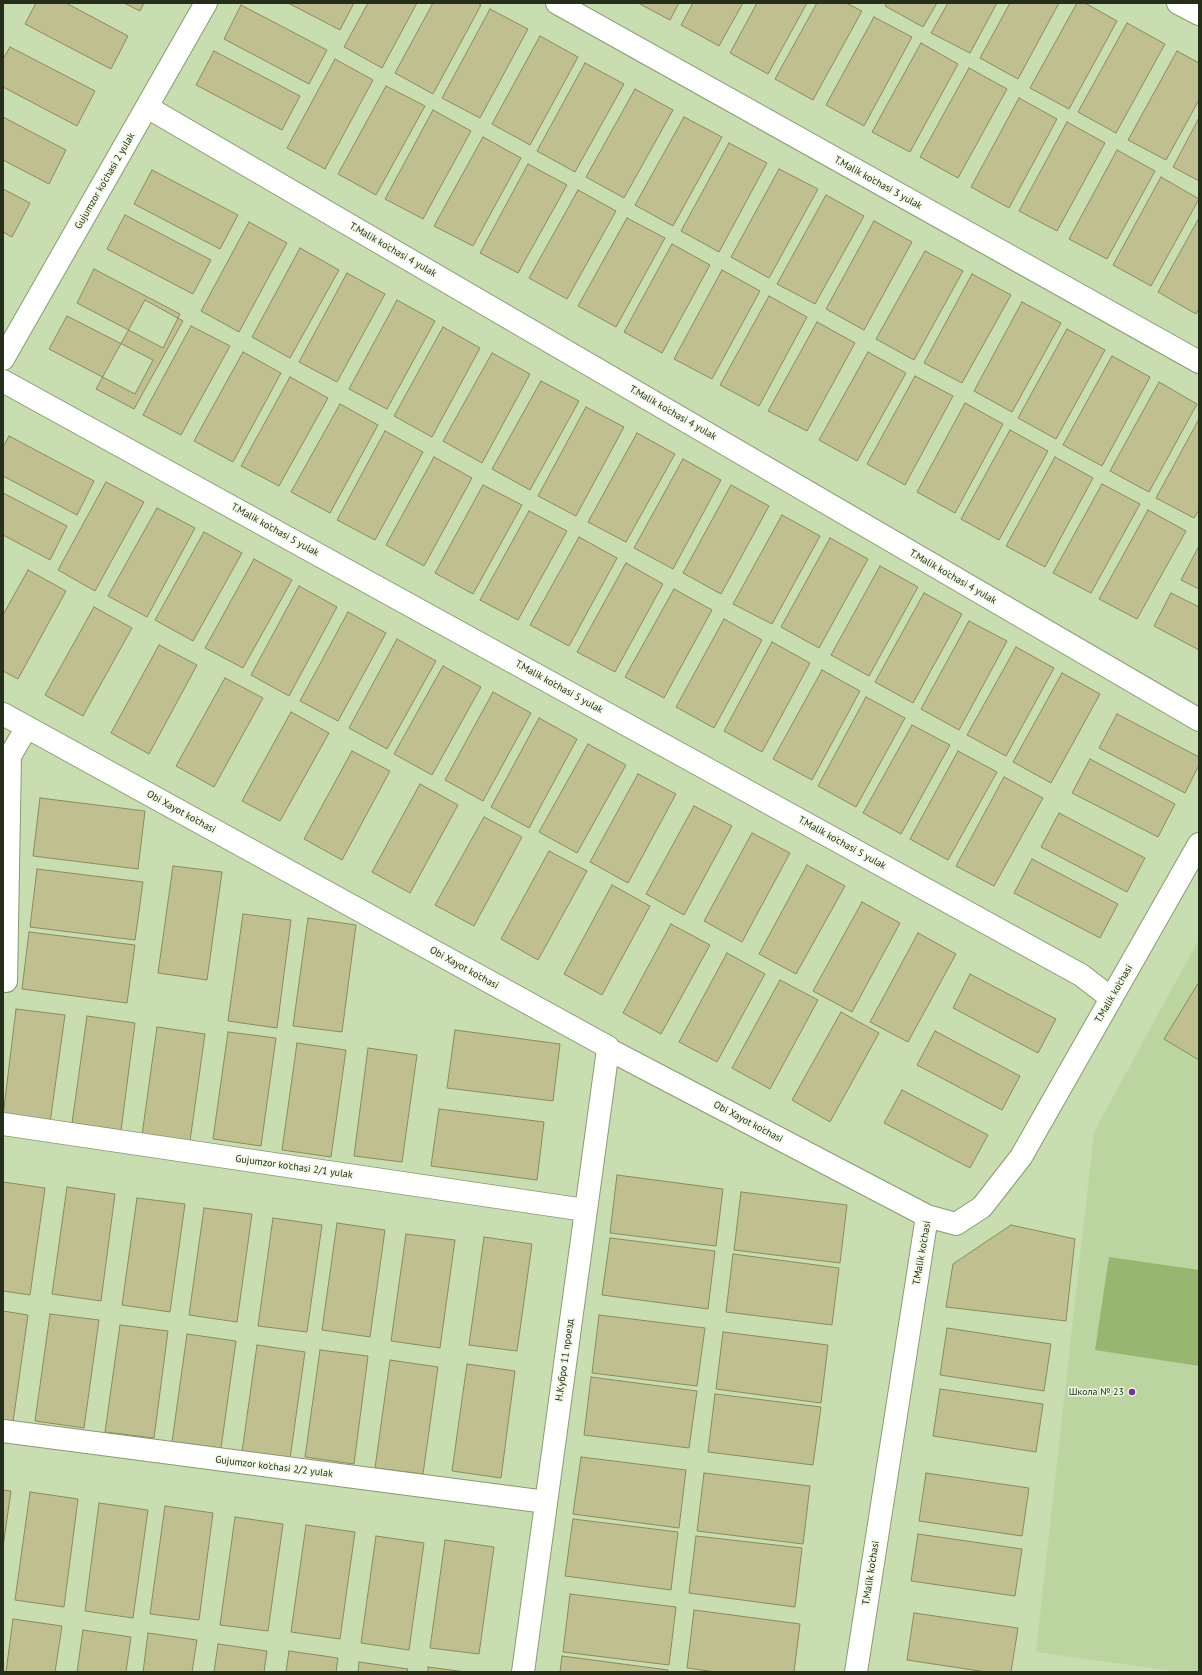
<!DOCTYPE html>
<meta charset="utf-8">
<style>
body{margin:0}
#map{position:relative;width:1202px;height:1675px;overflow:hidden;background:#c8ddb0;font-family:"PT Sans",sans-serif}
canvas{display:block}
.frame{position:absolute;inset:0;border:4px solid #252d1b;pointer-events:none}
</style>
<div id="map">
<canvas width="1202" height="1675"></canvas>
<div class="frame"></div>
</div>
<script>
const ctx = document.querySelector('canvas').getContext('2d');
ctx.lineJoin = 'round';
function fill(path, color) { ctx.fillStyle = color; ctx.fill(path, 'evenodd'); }
const toPath = rows => new Path2D(rows.map(r => 'M' + r).join(''));
function stroke(path, color, width, dash) { ctx.strokeStyle = color; ctx.lineWidth = width; ctx.lineCap = dash ? 'butt' : 'round'; ctx.setLineDash(dash || []); ctx.stroke(path); }
function drawText(font, color, halo, rows, align = 'center') {
  ctx.font = font + ' "PT Sans",sans-serif'; ctx.lineWidth = 3; ctx.setLineDash([]); ctx.textBaseline = 'middle'; ctx.strokeStyle = halo; ctx.fillStyle = color; for (const [text, x, y, turn = 0] of rows) {
    ctx.save(); ctx.translate(x, y); ctx.rotate((+turn || 0) * Math.PI / 180); ctx.textAlign = isNaN(turn) ? turn : align; if (halo) ctx.strokeText(text, 0, 0); ctx.fillText(text, 0, 0); ctx.restore();
  }
}
fill(toPath([
 [1199,939,1199,1672,1180,1672,1036,1652,1094,1132]
]), '#bcd4a0');
fill(toPath([
 [1109,1257,1199,1270,1199,1366,1095,1350]
]), '#97b670');
const building = toPath([
 [36,3,66,3,128,36,111,69,25,24,36,3],
 [124,3,144,3,140,11,124,3],
 [288,3,354,3,340,30,288,3],
 [368,3,417,3,382,68,344,47,368,3],
 [433,3,478,3,481,5,433,94,395,73,433,3],
 [638,3,679,3,670,20,638,3],
 [693,3,743,3,719,46,681,25,693,3],
 [757,3,807,3,768,74,730,53,757,3],
 [817,3,846,3,862,11,813,100,775,79,817,3],
 [887,3,937,3,923,27,885,6,887,3],
 [948,3,997,3,970,53,931,33,948,3],
 [1010,3,1059,3,1018,79,980,58,1010,3],
 [1077,3,1085,3,1117,21,1069,109,1030,88,1077,3],
 [241,5,327,50,309,84,224,39,241,5],
 [490,9,528,29,480,118,442,98,490,9],
 [874,17,912,37,864,126,826,105,874,17],
 [1127,23,1165,44,1116,133,1078,112,1127,23],
 [540,36,578,57,530,145,492,124,540,36],
 [921,43,958,64,910,152,872,132,921,43],
 [10,47,95,91,77,126,3,87,3,59,10,47],
 [214,51,300,96,282,130,196,85,214,51],
 [1177,51,1199,63,1199,100,1166,160,1128,140,1177,51],
 [335,59,373,80,325,169,287,148,335,59],
 [585,63,624,84,575,172,537,151,585,63],
 [969,68,1007,89,958,178,920,157,969,68],
 [386,86,425,106,376,195,338,174,386,86],
 [635,89,673,110,624,198,586,177,635,89],
 [1019,98,1057,119,1009,208,971,187,1019,98],
 [433,110,471,131,423,219,385,199,433,110],
 [3,117,66,150,49,184,3,160,3,117],
 [684,117,722,137,673,226,635,205,684,117],
 [1199,118,1199,181,1173,167,1199,118],
 [1067,122,1105,143,1057,231,1019,211,1067,122],
 [483,137,521,158,473,246,434,226,483,137],
 [729,143,767,163,719,252,681,231,729,143],
 [1117,150,1155,171,1107,259,1069,239,1117,150],
 [528,164,567,185,518,273,480,253,528,164],
 [779,169,818,189,769,278,731,257,779,169],
 [152,170,238,215,220,249,134,204,152,170],
 [1161,177,1199,199,1151,286,1113,265,1161,177],
 [3,189,30,203,12,237,3,232,3,189],
 [578,190,616,211,567,299,529,278,578,190],
 [826,195,864,216,815,304,777,284,826,195],
 [125,215,211,260,193,294,107,249,125,215],
 [627,218,665,238,616,327,578,306,627,218],
 [1199,218,1199,308,1196,314,1158,292,1199,218],
 [874,221,912,242,864,330,826,309,874,221],
 [249,222,287,243,239,332,201,311,249,222],
 [672,244,710,265,662,353,624,332,672,244],
 [300,248,339,270,290,358,252,337,300,248],
 [925,251,963,271,914,360,876,339,925,251],
 [94,269,180,314,163,348,77,303,94,269],
 [722,270,760,291,712,379,674,359,722,270],
 [347,273,385,294,337,382,299,362,347,273],
 [972,274,1011,295,962,383,924,363,972,274],
 [769,296,807,317,759,406,720,385,769,296],
 [145,300,183,321,134,409,96,389,145,300],
 [397,300,435,321,387,409,349,389,397,300],
 [1022,302,1061,323,1012,412,974,391,1022,302],
 [67,316,153,360,135,394,49,349,67,316],
 [817,322,855,343,807,431,768,411,817,322],
 [191,326,230,346,181,435,143,415,191,326],
 [443,327,480,348,432,437,394,416,443,327],
 [1067,329,1105,350,1056,439,1018,418,1067,329],
 [243,352,281,373,233,462,194,441,243,352],
 [868,352,906,373,857,461,819,440,868,352],
 [492,353,530,374,482,463,443,441,492,353],
 [1112,356,1150,377,1102,466,1063,445,1112,356],
 [915,376,953,396,905,485,867,464,915,376],
 [290,377,328,398,279,486,241,466,290,377],
 [541,381,579,401,530,490,492,469,541,381],
 [1159,382,1197,404,1149,492,1110,471,1159,382],
 [965,403,1003,424,955,513,917,492,965,403],
 [340,404,378,425,330,513,291,492,340,404],
 [586,407,624,427,576,516,538,496,586,407],
 [1199,419,1199,510,1194,518,1156,498,1199,419],
 [1010,430,1048,451,999,540,961,519,1010,430],
 [385,431,423,452,375,540,337,520,385,431],
 [637,433,675,454,626,542,588,522,637,433],
 [9,436,94,481,77,515,3,476,3,447,9,436],
 [434,457,472,478,424,566,386,545,434,457],
 [1055,457,1093,478,1045,567,1006,546,1055,457],
 [683,459,721,480,673,569,634,548,683,459],
 [106,482,144,502,95,591,58,570,106,482],
 [1102,484,1140,504,1091,593,1053,573,1102,484],
 [483,485,522,505,473,594,435,573,483,485],
 [731,485,769,506,721,594,683,573,731,485],
 [3,493,67,526,50,560,3,535,3,493],
 [157,508,195,528,147,617,108,596,157,508],
 [1148,510,1186,531,1137,619,1099,599,1148,510],
 [529,511,567,531,518,620,480,600,529,511],
 [782,515,820,536,772,624,733,604,782,515],
 [204,532,242,553,193,641,155,620,204,532],
 [579,537,617,558,569,646,530,625,579,537],
 [830,538,868,559,819,648,781,627,830,538],
 [1199,546,1199,589,1181,580,1199,546],
 [254,559,292,580,243,668,205,648,254,559],
 [626,563,663,584,615,672,577,652,626,563],
 [880,566,918,587,869,676,831,655,880,566],
 [28,570,66,591,18,679,3,671,3,615,28,570],
 [299,586,337,607,289,696,251,675,299,586],
 [674,589,712,610,664,698,625,677,674,589],
 [924,593,962,614,913,703,875,682,924,593],
 [1171,593,1199,607,1199,650,1154,626,1171,593],
 [94,607,132,628,83,716,45,695,94,607],
 [348,612,386,633,338,721,300,701,348,612],
 [724,619,762,640,714,728,676,707,724,619],
 [969,621,1007,641,959,730,921,709,969,621],
 [397,639,436,661,387,749,349,728,397,639],
 [772,642,810,663,762,752,724,731,772,642],
 [159,645,197,665,149,754,111,733,159,645],
 [1016,647,1054,668,1006,756,967,735,1016,647],
 [443,666,481,687,432,775,394,754,443,666],
 [822,670,860,691,812,780,773,759,822,670],
 [1062,673,1100,694,1051,783,1013,762,1062,673],
 [225,678,263,698,214,787,176,766,225,678],
 [493,692,531,713,483,801,445,780,493,692],
 [866,697,905,718,856,807,818,786,866,697],
 [291,712,329,733,280,821,242,801,291,712],
 [1117,714,1199,757,1199,765,1185,793,1099,748,1117,714],
 [539,718,577,739,529,828,491,807,539,718],
 [912,725,950,745,901,834,863,813,912,725],
 [588,744,626,765,577,853,539,832,588,744],
 [352,751,390,771,342,860,304,839,352,751],
 [958,751,997,772,948,860,910,839,958,751],
 [1090,759,1175,804,1158,837,1072,793,1090,759],
 [638,774,676,794,628,883,590,862,638,774],
 [1004,777,1043,798,994,886,956,866,1004,777],
 [420,784,458,805,410,893,372,872,420,784],
 [40,798,145,811,138,869,33,856,40,798],
 [694,806,732,826,684,915,646,894,694,806],
 [1059,813,1145,858,1127,892,1041,847,1059,813],
 [484,817,522,837,474,926,435,905,484,817],
 [752,833,790,853,742,942,704,921,752,833],
 [549,851,587,871,538,960,501,939,549,851],
 [1032,859,1118,904,1100,938,1014,893,1032,859],
 [807,865,845,886,796,974,759,954,807,865],
 [173,866,222,872,207,980,158,973,173,866],
 [37,869,143,882,135,940,30,927,37,869],
 [612,885,650,906,602,995,564,974,612,885],
 [862,902,900,923,852,1012,813,991,862,902],
 [243,914,291,920,277,1028,228,1021,243,914],
 [308,918,356,925,342,1032,293,1026,308,918],
 [671,924,710,945,661,1034,623,1013,671,924],
 [29,932,135,945,127,1003,22,989,29,932],
 [918,933,956,954,908,1042,870,1022,918,933],
 [727,953,765,974,717,1062,679,1042,727,953],
 [970,974,1056,1019,1038,1053,953,1008,970,974],
 [780,980,818,1000,770,1089,732,1068,780,980],
 [1199,982,1199,1060,1164,1039,1199,982],
 [16,1009,65,1015,50,1123,3,1116,16,1009],
 [841,1012,879,1033,830,1122,792,1100,841,1012],
 [87,1016,135,1023,121,1130,72,1123,87,1016],
 [157,1027,205,1034,190,1141,142,1135,157,1027],
 [455,1030,560,1044,553,1101,447,1088,455,1030],
 [935,1031,1020,1076,1002,1110,917,1065,935,1031],
 [228,1032,276,1038,261,1146,213,1139,228,1032],
 [297,1043,346,1050,331,1157,282,1150,297,1043],
 [368,1048,417,1055,402,1162,354,1156,368,1048],
 [902,1090,988,1135,970,1168,884,1123,902,1090],
 [439,1109,544,1122,537,1180,431,1166,439,1109],
 [617,1175,723,1189,716,1246,610,1233,617,1175],
 [3,1182,45,1188,30,1295,3,1291,3,1182],
 [67,1187,115,1194,101,1301,52,1294,67,1187],
 [741,1192,847,1205,840,1263,734,1250,741,1192],
 [137,1198,185,1204,170,1312,122,1305,137,1198],
 [204,1208,252,1214,237,1322,189,1315,204,1208],
 [273,1218,322,1225,307,1332,258,1326,273,1218],
 [337,1223,385,1230,370,1337,322,1330,337,1223],
 [1011,1225,1075,1239,1066,1321,946,1307,953,1264,1011,1225],
 [406,1234,455,1240,440,1348,391,1341,406,1234],
 [484,1237,532,1244,517,1351,469,1345,484,1237],
 [610,1238,715,1251,708,1309,602,1295,610,1238],
 [733,1254,839,1268,832,1325,726,1312,733,1254],
 [3,1311,28,1315,13,1422,3,1420,3,1311],
 [50,1314,99,1320,84,1428,35,1421,50,1314],
 [599,1315,705,1328,697,1386,592,1373,599,1315],
 [120,1325,168,1331,154,1438,105,1432,120,1325],
 [947,1328,1051,1344,1044,1391,940,1375,947,1328],
 [723,1332,828,1345,821,1403,716,1389,723,1332],
 [187,1334,236,1341,221,1448,172,1442,187,1334],
 [257,1345,305,1352,290,1459,242,1452,257,1345],
 [320,1350,368,1356,354,1464,305,1457,320,1350],
 [390,1360,438,1367,423,1474,375,1468,390,1360],
 [467,1364,515,1371,501,1478,452,1471,467,1364],
 [591,1377,697,1391,689,1448,584,1435,591,1377],
 [940,1389,1043,1404,1036,1452,933,1436,940,1389],
 [715,1394,821,1407,813,1465,708,1452,715,1394],
 [581,1457,686,1470,679,1528,573,1514,581,1457],
 [704,1473,810,1486,803,1544,697,1531,704,1473],
 [926,1473,1029,1488,1022,1536,919,1521,926,1473],
 [3,1490,11,1491,3,1547,3,1490],
 [30,1492,78,1499,64,1607,15,1600,30,1492],
 [99,1503,148,1510,133,1618,85,1611,99,1503],
 [165,1506,213,1513,199,1620,150,1614,165,1506],
 [235,1517,283,1524,268,1631,220,1625,235,1517],
 [573,1519,678,1532,671,1590,565,1576,573,1519],
 [306,1525,355,1532,340,1639,291,1632,306,1525],
 [918,1534,1022,1549,1015,1596,911,1581,918,1534],
 [376,1536,424,1543,409,1650,361,1643,376,1536],
 [696,1536,802,1548,795,1607,689,1593,696,1536],
 [445,1540,494,1547,479,1654,430,1648,445,1540],
 [570,1594,676,1607,669,1665,563,1652,570,1594],
 [694,1610,800,1624,794,1672,716,1672,687,1668,694,1610],
 [914,1613,1018,1628,1011,1672,986,1672,907,1660,914,1613],
 [13,1619,62,1626,55,1672,6,1672,13,1619],
 [83,1630,131,1637,126,1672,77,1672,83,1630],
 [148,1633,197,1640,192,1672,143,1672,148,1633],
 [218,1644,267,1651,264,1672,214,1672,218,1644],
 [289,1651,338,1658,336,1672,286,1672,289,1651],
 [562,1656,668,1670,668,1672,560,1672,562,1656],
 [359,1662,408,1669,407,1672,358,1672,359,1662],
 [428,1667,466,1672,428,1672,428,1667]
]);
fill(building, '#bfbf8f');
stroke(building, '#8b8b5d', 1);
const minor = toPath([
 [557,3,1199,362],
 [1178,3,1199,14],
 [147,107,1199,720],
 [3,359,206,3],
 [3,381,1081,975,1111,998],
 [3,714,608,1047,608,1049,927,1216],
 [6,981,10,756,27,727],
 [3,1124,585,1210],
 [3,1431,546,1502],
 [523,1672,608,1049],
 [856,1672,927,1216,956,1224,982,1207,1021,1157,1199,844]
]);
stroke(minor, '#879b70', 24);
stroke(minor, '#fff', 22);
for (const [x, y, r, color] of [
 [1132,1392,4,"#7530a4"]
]) { const dot = new Path2D(); dot.arc(x, y, r, 0, 2 * Math.PI); ctx.fillStyle = color; ctx.fill(dot); stroke(dot, '#effae3', 1.5); }
drawText('10px', '#252d1b', '#effae3', [
 ["Gujumzor ko'chasi 2 yulak",105,181,-60],
 ["T.Malik ko'chasi 3 yulak",878,183,29],
 ["T.Malik ko'chasi 4 yulak",393,250,30],
 ["T.Malik ko'chasi 4 yulak",673,413,30],
 ["T.Malik ko'chasi 5 yulak",275,530,29],
 ["T.Malik ko'chasi 4 yulak",953,577,30],
 ["T.Malik ko'chasi 5 yulak",559,687,29],
 ["Obi Xayot ko'chasi",181,812,29],
 ["T.Malik ko'chasi 5 yulak",842,843,29],
 ["Obi Xayot ko'chasi",464,968,29],
 ["T.Malik ko'chasi",1114,994,-60],
 ["Obi Xayot ko'chasi",748,1122,28],
 ["Gujumzor ko'chasi 2/1 yulak",294,1167,8],
 ["T.Malik ko'chasi",922,1253,-80],
 ["Н.Кубро 11 проезд",565,1360,-82],
 ["Gujumzor ko'chasi 2/2 yulak",274,1467,7],
 ["T.Malik ko'chasi",871,1573,-81]
]);
drawText('10px', '#252d1b', '#effae3', [
 ["Школа № 23",1124,1392]
], 'right');
</script>
